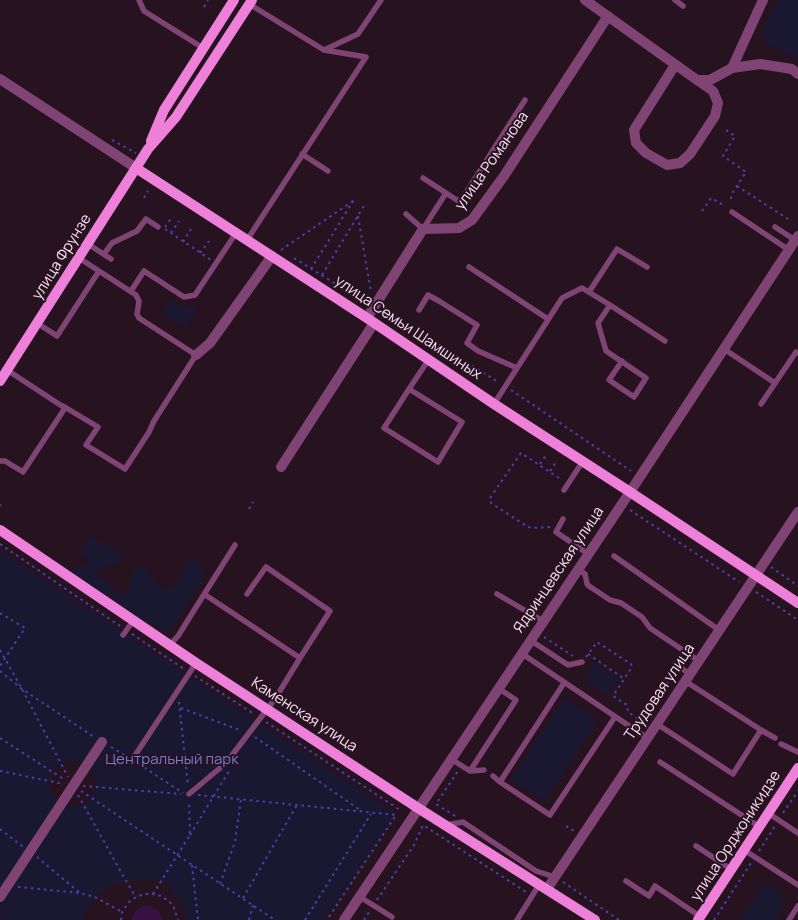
<!DOCTYPE html>
<meta charset="utf-8">
<style>
body{margin:0}
canvas{display:block;background:#271320}
</style>
<canvas width="798" height="920"></canvas>
<script>
const ctx = document.querySelector('canvas').getContext('2d');
ctx.lineJoin = 'round';
function fill(path, color) { ctx.fillStyle = color; ctx.fill(path, 'evenodd'); }
const toPath = rows => new Path2D(rows.map(r => 'M' + r).join(''));
function stroke(path, color, width, dash) { ctx.strokeStyle = color; ctx.lineWidth = width; ctx.lineCap = dash ? 'butt' : 'round'; ctx.setLineDash(dash || []); ctx.stroke(path); }
function drawText(font, color, halo, rows, align = 'center') {
  ctx.font = font + ' Manrope,sans-serif'; ctx.lineWidth = 4; ctx.setLineDash([]); ctx.textBaseline = 'middle'; ctx.strokeStyle = halo; ctx.fillStyle = color; for (const [text, x, y, turn = 0] of rows) {
    ctx.save(); ctx.translate(x, y); ctx.rotate((+turn || 0) * Math.PI / 180); ctx.textAlign = isNaN(turn) ? turn : align; if (halo) ctx.strokeText(text, 0, 0); ctx.fillText(text, 0, 0); ctx.restore();
  }
}
fill(toPath([
 [779,0,798,0,798,59,771,45,762,38,765,24],
 [171,299,187,310,190,305,198,307,185,327,162,312],
 [90,537,107,544,123,555,121,561,93,573,125,596,134,568,143,566,163,590,173,587,192,557,204,572,201,581,174,627,167,633,133,613,69,569,92,562,79,552],
 [0,550,396,813,324,920,186,920,179,900,162,880,139,879,119,883,99,893,93,900,89,909,83,910,84,920,4,920,0,917],
 [73,761,87,766,92,772,96,784,92,795,89,799,82,805,72,807,61,804,56,800,52,796,49,785,49,779,54,770,59,765,66,762],
 [595,663,618,678,607,695,584,679],
 [564,698,597,720,545,801,511,779],
 [764,883,786,897,780,907,777,920,740,920]
]), '#1a1730');
fill(toPath([
 [144,906,149,906,154,908,159,911,163,920,131,920,135,911]
]), '#381142');
stroke(toPath([
 [204,7,208,0],
 [726,130,735,136,723,156,746,172,731,195,731,200],
 [112,140,136,153],
 [737,186,788,219],
 [144,198,148,191],
 [702,211,711,198,725,206],
 [358,216,371,292],
 [165,227,172,217],
 [165,229,211,260],
 [171,233,179,221],
 [183,242,191,229],
 [281,250,353,201],
 [200,253,209,241],
 [294,258,366,303],
 [311,269,355,198],
 [322,275,365,204],
 [384,310,498,382],
 [511,390,631,471],
 [540,464,546,455],
 [550,471,556,462],
 [0,505,1,506],
 [249,509,253,502],
 [630,510,739,582],
 [550,527,532,528,528,527,491,503,490,498,521,453,562,480],
 [0,544,120,626],
 [771,567,798,586],
 [756,592,798,620],
 [0,613,25,628,0,666],
 [132,634,184,669],
 [544,637,573,656],
 [0,650,22,689,68,777],
 [588,654,623,678],
 [586,657,597,642,631,664,632,667,613,696,627,705,628,712,646,724],
 [0,671,22,689,94,737],
 [195,676,254,714],
 [179,702,188,785],
 [181,708,242,731],
 [641,721,666,683,669,683],
 [266,722,400,810],
 [255,737,360,810],
 [0,738,65,780],
 [111,747,126,756],
 [139,764,183,793],
 [0,771,64,784],
 [83,786,181,794],
 [81,791,275,920],
 [78,795,126,881,136,897],
 [198,795,396,815,327,920],
 [783,813,798,791],
 [455,816,436,804,458,771],
 [566,826,574,831],
 [0,829,23,847],
 [190,835,229,771],
 [759,851,775,826],
 [37,857,80,893,95,897,122,912],
 [192,865,198,920],
 [563,882,619,920],
 [220,884,235,842,241,799],
 [18,887,80,893],
 [153,894,190,835,189,802],
 [243,898,297,805],
 [377,900,414,845,423,825,526,892],
 [121,920,122,912,130,901,136,897,144,894,153,894,161,896,169,901,174,908,178,920],
 [249,920,253,905],
 [305,920,371,814],
 [364,920,369,912],
 [714,920,751,863]
]), '#4b3fad', 2, [2.5, 4]);
stroke(toPath([
 [139,0,144,11,203,48],
 [675,0,683,6],
 [324,50,358,34,381,0],
 [302,154,328,171],
 [423,178,446,193],
 [732,212,789,250],
 [406,214,423,229,446,193,460,202,525,100],
 [775,227,795,240],
 [247,240,366,57,324,50,249,4],
 [88,244,111,259],
 [104,254,112,243,137,231,146,219,158,227],
 [469,267,548,319],
 [131,291,144,271,184,297,195,295,236,233],
 [589,292,617,249,647,267],
 [610,305,665,341],
 [419,310,428,295,439,301,477,325,467,343,478,351,517,368],
 [37,323,57,336,99,271],
 [724,349,775,383],
 [409,389,462,422,438,462,384,428,409,389,429,359],
 [494,404,562,298,582,288,610,305,598,323,606,351,646,378,634,397,609,380,622,361],
 [761,404,796,352,798,353],
 [63,406,98,427,86,445,125,469,149,432,154,421,196,355,139,318,137,314,139,301,136,295,79,258],
 [0,461,5,461,23,472,65,408,7,370],
 [564,490,583,461],
 [563,519,556,532,588,554],
 [614,556,719,630],
 [578,569,585,574,587,584,589,586,610,600,621,603,642,617,650,628,699,661],
 [247,594,266,567,330,611,300,658],
 [497,594,543,621],
 [123,635,133,621],
 [530,640,568,665,582,662],
 [170,645,178,636,235,545],
 [521,653,647,738],
 [675,664,690,674],
 [564,683,500,782,550,815,615,717],
 [657,724,733,774,761,730,685,681],
 [761,730,775,738],
 [781,744,798,752],
 [451,759,470,771,516,700,498,688],
 [132,760,196,663],
 [660,762,760,827],
 [470,771,484,770],
 [493,776,500,782],
 [189,794,226,763,275,699,300,658,207,596],
 [768,813,798,833],
 [446,825,463,822,536,871,555,877],
 [696,846,732,870],
 [744,850,798,885],
 [626,881,649,896,655,886,701,917],
 [360,897,392,917],
 [517,920,539,885],
 [789,920,798,906]
]), '#804474', 5.5);
stroke(toPath([
 [585,0,697,80,710,80,732,68,760,64,792,69,798,74],
 [675,65,634,130,636,143,646,153,667,165,680,163,690,154,715,116,718,103,713,91,697,80],
 [732,68,763,0],
 [0,79,136,168],
 [367,318,423,229,459,228,472,220,504,176,608,16],
 [196,355,210,343,272,256],
 [281,467,374,323],
 [547,889,798,512],
 [0,897,102,742],
 [344,920,630,492,798,236]
]), '#804474', 10);
stroke(toPath([
 [151,141,164,110,234,0],
 [136,168,367,318,494,404,630,492,798,603],
 [0,381,148,149,176,117,252,0],
 [0,530,196,663,418,808,595,920],
 [698,920,798,768]
]), '#ef80da', 10);
drawText('15px', '#fbddf3', '#271320', [
 ["улица Романова",492,161,-55],
 ["улица Фрунзе",62,257,-58],
 ["улица Семьи Шамшиных",408,328,34],
 ["Ядринцевская улица",559,570,-56],
 ["Трудовая улица",660,692,-56],
 ["Каменская улица",304,715,33],
 ["улица Орджоникидзе",736,836,-57]
]);
drawText('15px', '#717ad3', '#271320', [
 ["Центральный парк",172,760]
]);
</script>
